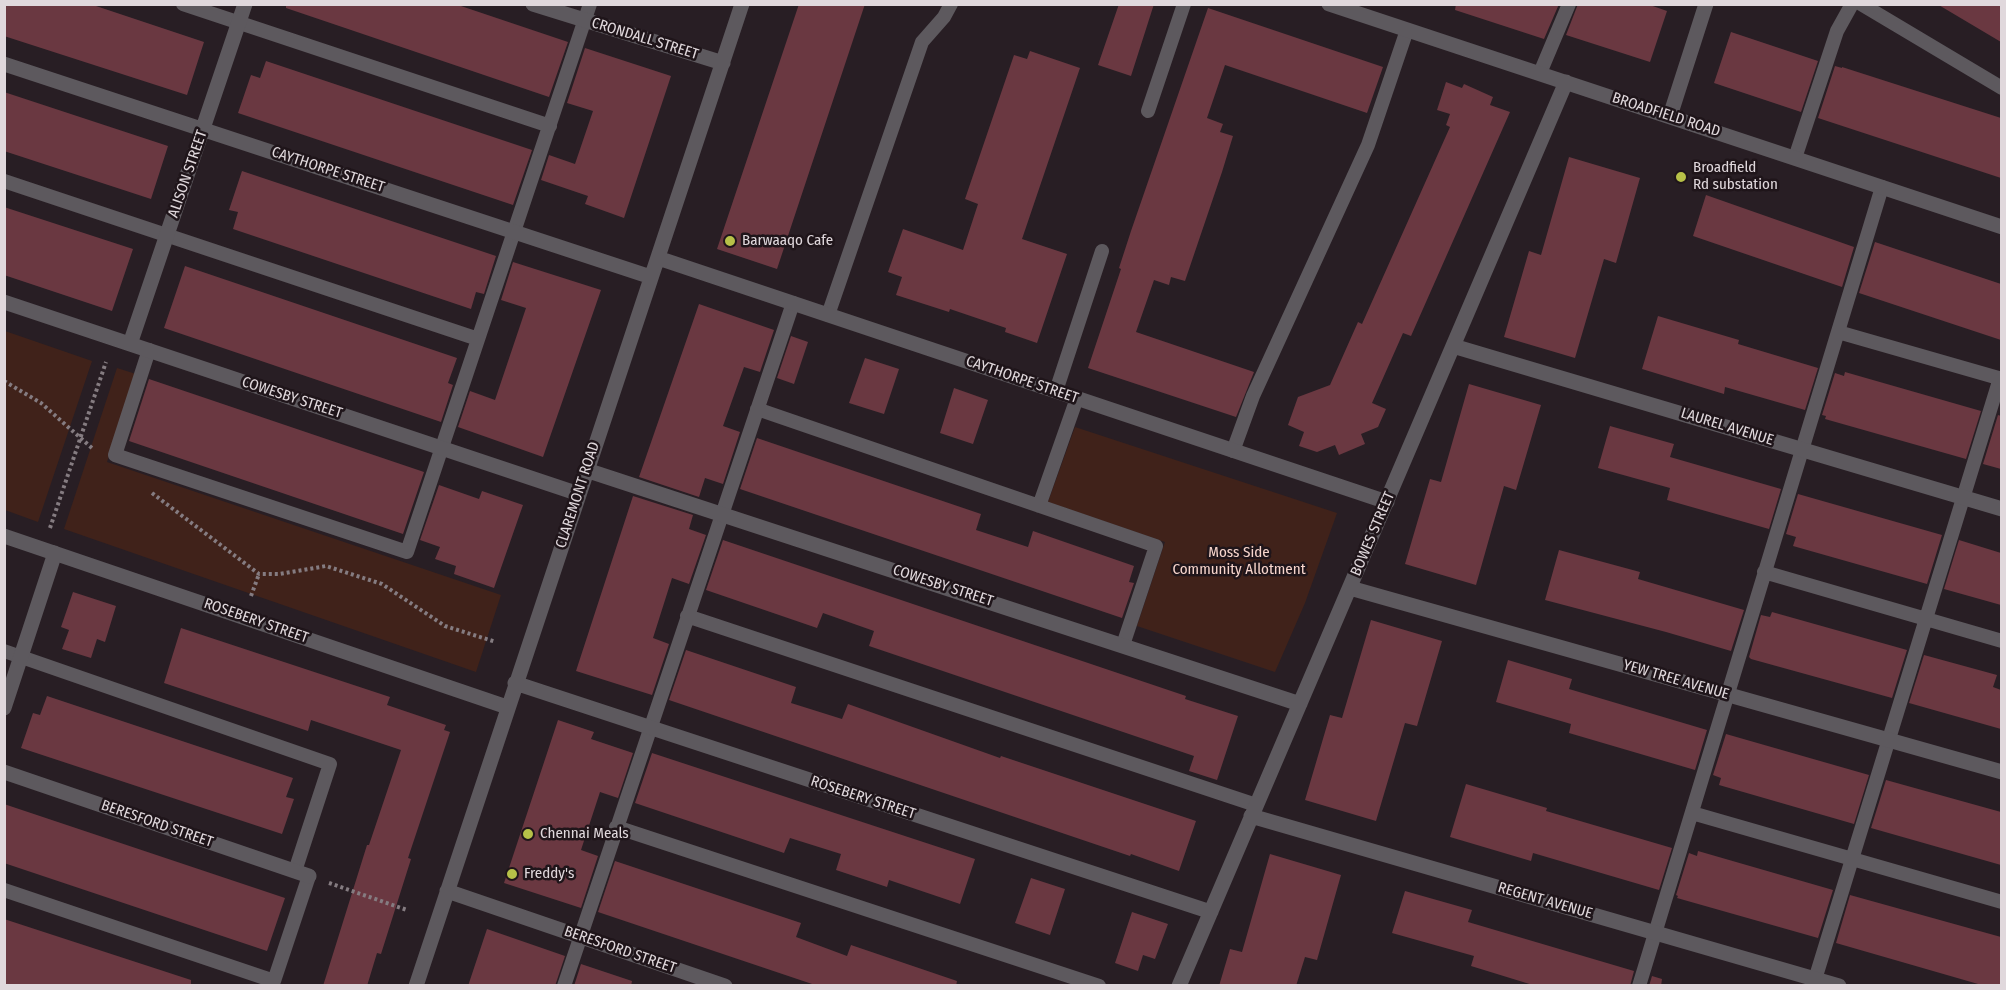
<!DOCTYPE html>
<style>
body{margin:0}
#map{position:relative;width:2006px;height:990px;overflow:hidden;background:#281e24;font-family:"Fira Sans Condensed",sans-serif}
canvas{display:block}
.frame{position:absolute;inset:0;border:6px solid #e0d8dc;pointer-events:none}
</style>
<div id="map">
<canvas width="2006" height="990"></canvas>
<div class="frame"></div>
</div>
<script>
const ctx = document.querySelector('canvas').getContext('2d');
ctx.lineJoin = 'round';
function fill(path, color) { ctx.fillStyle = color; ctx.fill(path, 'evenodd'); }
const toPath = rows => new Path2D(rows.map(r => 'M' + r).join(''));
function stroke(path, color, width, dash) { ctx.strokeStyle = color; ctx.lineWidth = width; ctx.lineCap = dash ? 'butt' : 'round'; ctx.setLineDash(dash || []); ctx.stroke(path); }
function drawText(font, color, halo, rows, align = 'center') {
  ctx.font = font + ' "Fira Sans Condensed",sans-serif'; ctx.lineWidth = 5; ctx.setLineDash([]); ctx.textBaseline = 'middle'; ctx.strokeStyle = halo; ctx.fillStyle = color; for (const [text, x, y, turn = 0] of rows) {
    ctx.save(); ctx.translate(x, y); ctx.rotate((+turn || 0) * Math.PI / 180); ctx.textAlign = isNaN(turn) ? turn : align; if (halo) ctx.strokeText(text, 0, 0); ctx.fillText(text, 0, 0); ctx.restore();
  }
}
fill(toPath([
 [5,331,92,361,38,522,5,510],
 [117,368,136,374,107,462,501,595,476,672,64,529],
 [1075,427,1337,513,1305,603,1275,672,1137,626,1165,542,1048,502]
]), '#40221a');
fill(toPath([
 [4,4,90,4,204,42,187,95,4,36],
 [286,4,455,4,568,42,549,97,286,8],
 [799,4,865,4,777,269,717,249],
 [1119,4,1154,4,1131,76,1098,65],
 [1456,4,1559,4,1544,39,1455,10],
 [1578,4,1647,4,1667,11,1650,62,1566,35],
 [1937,4,2001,4,2001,42],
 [1208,8,1383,67,1367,113,1225,65,1207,118,1223,124,1220,132,1233,136,1222,172,1185,281,1171,277,1169,285,1154,280,1136,332,1254,372,1236,417,1088,368,1121,269,1119,268,1131,231],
 [1731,32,1818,61,1801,112,1714,83],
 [585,48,671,76,624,218,585,204,588,196,541,180,549,155,575,164,593,111,567,103],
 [1030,51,1080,68,1022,239,1067,254,1037,343,1005,332,1006,328,950,309,949,312,896,295,902,277,888,272,903,229,963,250,978,204,965,199,983,146,1014,55,1027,59],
 [266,61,532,150,513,205,238,113,251,75,260,78],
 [1835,66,1842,68,1842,67,2001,118,2001,178,1818,118],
 [1446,82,1462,88,1464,84,1493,97,1490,105,1510,112,1411,336,1403,333,1372,403,1386,409,1378,427,1361,434,1365,444,1339,455,1335,445,1317,452,1299,446,1304,432,1288,425,1298,397,1330,385,1358,322,1362,324,1450,127,1446,125,1450,114,1437,110],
 [4,92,168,146,151,199,4,151],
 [1569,157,1640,178,1616,263,1604,259,1575,358,1504,337,1529,251,1541,255],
 [242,171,496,256,484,294,476,292,471,309,233,229,238,212,229,210],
 [1706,195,1854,247,1842,287,1693,236],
 [4,207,133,249,112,311,4,275],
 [1875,242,2001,284,2001,340,1859,293],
 [513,262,601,290,543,457,458,427,470,391,495,400,526,308,501,300],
 [185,266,457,358,448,383,453,385,441,422,164,328],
 [699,304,774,330,760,372,744,367,723,426,740,432,723,484,705,478,699,497,639,477],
 [1658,316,1739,340,1738,344,1818,368,1805,410,1725,387,1724,394,1642,369],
 [791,336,808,342,794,384,777,378],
 [865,358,899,369,884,414,849,403],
 [1845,372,1981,411,1966,459,1825,419,1826,416,1822,415,1835,373,1844,376],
 [149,379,424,472,403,534,129,441],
 [1469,384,1541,405,1516,490,1504,486,1476,585,1405,564,1430,479,1441,482],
 [954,388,988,400,973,444,940,433],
 [1998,415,2001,416,2001,469,1983,464],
 [1610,426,1674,444,1670,457,1781,489,1769,529,1667,500,1670,488,1598,468],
 [757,438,981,514,976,530,1028,547,1033,531,1134,566,1129,582,1134,583,1122,618,740,489],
 [439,485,479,499,482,491,523,505,494,588,454,574,456,566,435,559,440,547,420,540],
 [1798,494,1942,535,1927,584,1793,546,1796,537,1786,534],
 [633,496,693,515,689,529,706,535,689,584,672,578,653,638,669,644,652,695,576,671],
 [723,540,1186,696,1185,699,1238,716,1217,780,1189,771,1194,756,869,646,874,631,823,613,817,628,706,590],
 [1959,540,2001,553,2001,605,1944,589],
 [1559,550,1640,572,1638,579,1744,610,1731,651,1666,632,1545,600],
 [73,592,116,606,105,642,97,639,91,658,62,649,69,630,61,627],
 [1772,612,1907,650,1892,698,1751,659,1749,657,1761,615,1770,617],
 [1371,620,1442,641,1417,726,1405,723,1376,821,1305,800,1330,715,1342,718],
 [181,628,390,697,387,705,446,725,444,730,450,732,408,858,411,859,381,954,377,953,367,986,323,986,367,845,369,845,401,750,311,720,308,731,164,683],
 [686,650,796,687,791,703,842,719,848,704,1000,758,1001,756,1196,821,1179,871,1131,854,1130,856,669,700],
 [1924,655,1997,675,1993,687,2001,690,2001,729,1909,703],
 [1508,660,1572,679,1569,689,1707,730,1695,770,1569,733,1571,724,1496,702],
 [47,696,293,778,286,797,294,799,282,834,21,748,33,713,40,715],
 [558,720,594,732,591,739,633,753,618,798,600,792,581,850,598,856,581,908,504,883],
 [1726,734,1869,775,1854,824,1719,785,1721,778,1713,775],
 [652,753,975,859,960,904,889,880,887,887,836,870,841,854,790,838,784,853,635,803],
 [1886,780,2001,812,2001,865,1871,828],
 [1466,784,1547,808,1546,811,1672,848,1659,890,1533,853,1531,861,1450,837],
 [4,804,285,898,267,951,4,863],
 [1698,851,1833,890,1818,938,1677,898,1678,896,1676,895,1689,853,1697,856],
 [1270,854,1341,875,1317,960,1305,957,1296,986,1219,986,1230,949,1242,952],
 [615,861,801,923,796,937,847,956,851,945,957,981,956,986,818,986,598,912],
 [1031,878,1065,889,1050,935,1015,923],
 [1405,891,1472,910,1468,922,1634,971,1630,986,1536,986,1471,966,1474,956,1392,933],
 [1850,895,2001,937,2001,986,1985,986,1836,943],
 [1132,912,1168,924,1155,959,1143,955,1138,971,1115,963],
 [4,919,191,980,191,986,4,986],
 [487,929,565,956,555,986,468,986],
 [581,964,632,981,631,986,574,986],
 [1652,976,1662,979,1661,986,1649,986]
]), '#6a3841');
stroke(toPath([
 [4,381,41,403,93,449],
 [152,493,259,574,279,574,326,566,382,584,445,626,496,642],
 [50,528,106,362],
 [251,596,259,574],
 [329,883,407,910]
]), '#857c81', 4, [3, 3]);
stroke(toPath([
 [183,4,550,126],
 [1861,4,2002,88],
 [1540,73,1569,4],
 [1148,111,1184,4],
 [1795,158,1837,31,1852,4],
 [4,181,478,339],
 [828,315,922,42,944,17,951,4],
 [1838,332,2002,379],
 [149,350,115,455,407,552,590,4],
 [1056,391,1102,251],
 [757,409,1156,546,1123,645],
 [1233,451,1253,396,1368,145,1407,30],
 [1039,506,1077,398],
 [1764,572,2002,641],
 [687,616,1256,805],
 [4,651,330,764,295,871],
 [1692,813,2002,902],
 [616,827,1099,986],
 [4,890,274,981,309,876],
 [564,986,793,303],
 [1639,986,1882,187],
 [1813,986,2000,378]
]), '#5d595e', 14);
stroke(toPath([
 [533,4,723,63],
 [1329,4,2002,227],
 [4,64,651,277],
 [1670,116,1706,4],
 [658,258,1387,502],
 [4,302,579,494],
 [130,344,245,4],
 [1453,346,2002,509],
 [586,470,1300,704],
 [4,536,507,707],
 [1350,588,2002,772],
 [515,683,1211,912],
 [4,708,55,553],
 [4,772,309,876],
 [1251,816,1839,986],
 [447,891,725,986],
 [416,986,742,4],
 [1179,986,1566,82]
]), '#5d595e', 15);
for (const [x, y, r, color] of [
 [1681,177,6,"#b7c148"],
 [730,241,6,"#b7c148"],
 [528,834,6,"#b7c148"],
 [512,874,6,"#b7c148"]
]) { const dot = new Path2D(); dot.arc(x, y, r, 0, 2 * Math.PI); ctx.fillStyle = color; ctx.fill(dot); stroke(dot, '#1f151a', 2); }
drawText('15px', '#e0d8dc', '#1f151a', [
 ["CRONDALL STREET",645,39,17],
 ["BROADFIELD ROAD",1666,115,18],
 ["CAYTHORPE STREET",328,170,18],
 ["ALISON STREET",188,174,-71],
 ["CAYTHORPE STREET",1022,380,19],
 ["COWESBY STREET",292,398,18],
 ["LAUREL AVENUE",1727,427,17],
 ["CLAREMONT ROAD",578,495,-72],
 ["BOWES STREET",1373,534,-67],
 ["COWESBY STREET",943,586,18],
 ["ROSEBERY STREET",256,621,19],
 ["YEW TREE AVENUE",1676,680,16],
 ["ROSEBERY STREET",863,798,18],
 ["BERESFORD STREET",157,824,19],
 ["REGENT AVENUE",1545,901,16],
 ["BERESFORD STREET",620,950,19]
]);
drawText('15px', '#e0d8dc', '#1f151a', [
 ["Broadfield",1693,168],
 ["Rd substation",1693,185],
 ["Barwaaqo Cafe",742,241],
 ["Chennai Meals",540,834],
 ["Freddy's",524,874]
], 'left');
drawText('15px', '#f7d5cc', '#1f151a', [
 ["Moss Side",1239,553],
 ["Community Allotment",1239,570]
]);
</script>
